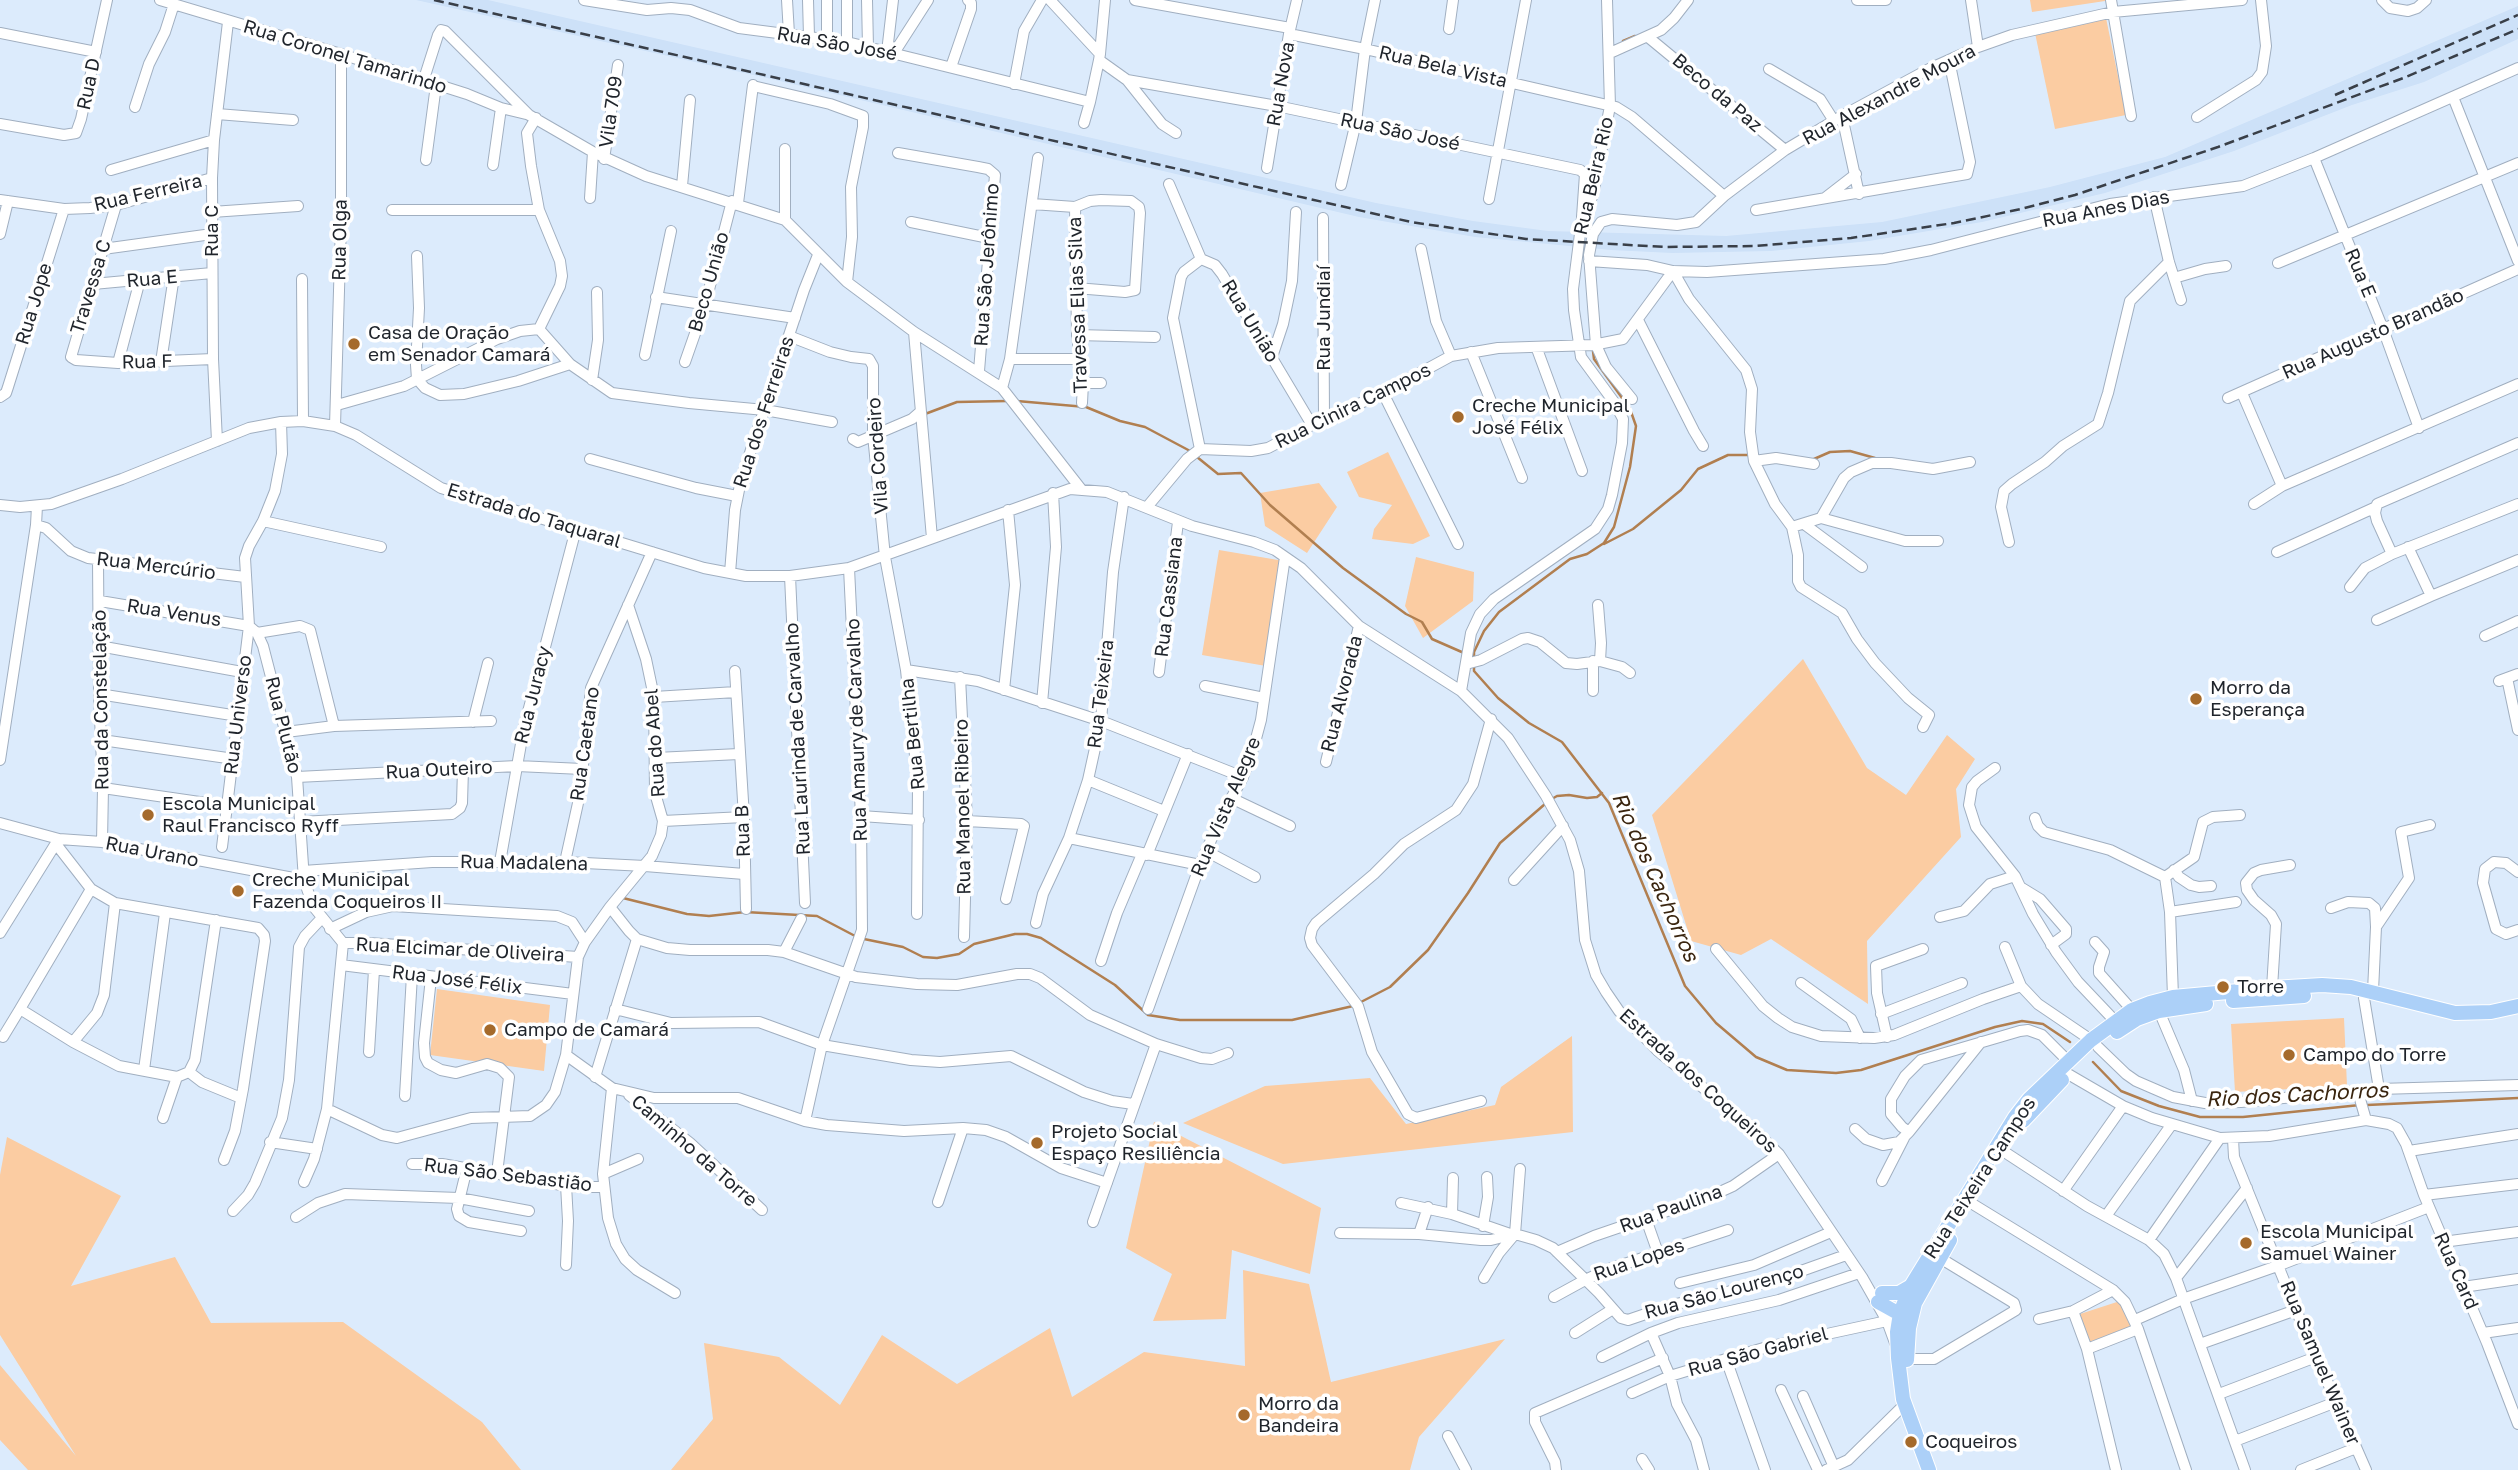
<!DOCTYPE html>
<meta charset="utf-8">
<style>
body{margin:0}
canvas{display:block;background:#dcebfc}
</style>
<canvas width="2518" height="1470"></canvas>
<script>
const ctx = document.querySelector('canvas').getContext('2d');
ctx.lineJoin = 'round';
function fill(path, color) { ctx.fillStyle = color; ctx.fill(path, 'evenodd'); }
const toPath = rows => new Path2D(rows.map(r => 'M' + r).join(''));
function stroke(path, color, width, dash) { ctx.strokeStyle = color; ctx.lineWidth = width; ctx.lineCap = dash ? 'butt' : 'round'; ctx.setLineDash(dash || []); ctx.stroke(path); }
function drawText(font, color, halo, rows, align = 'center') {
  ctx.font = font + ' "Golos Text",sans-serif'; ctx.lineWidth = 7; ctx.setLineDash([]); ctx.textBaseline = 'middle'; ctx.strokeStyle = halo; ctx.fillStyle = color; for (const [text, x, y, turn = 0] of rows) {
    ctx.save(); ctx.translate(x, y); ctx.rotate((+turn || 0) * Math.PI / 180); ctx.textAlign = isNaN(turn) ? turn : align; if (halo) ctx.strokeText(text, 0, 0); ctx.fillText(text, 0, 0); ctx.restore();
  }
}
fill(toPath([
 [416,0,488,0,1376,203,1473,221,1548,231,1726,236,1882,222,2050,187,2165,157,2518,6,2518,39,2424,82,2352,105,2234,151,2105,193,1982,222,1869,241,1771,251,1672,253,1611,250,1475,237,1359,217,767,78]
]), '#cde1f8');
fill(toPath([
 [2030,0,2105,0,2105,1,2032,12],
 [2106,18,2126,115,2055,129,2035,33],
 [1388,452,1430,536,1413,544,1372,539,1374,529,1392,505,1359,497,1347,472],
 [1319,483,1337,507,1307,553,1265,526,1260,493],
 [1219,550,1284,561,1266,666,1202,655],
 [1416,557,1474,572,1473,601,1423,638,1405,606],
 [1803,659,1867,768,1906,795,1947,735,1975,759,1956,789,1961,837,1867,941,1868,1004,1771,939,1741,955,1691,941,1652,815],
 [437,989,550,1005,544,1071,430,1055],
 [2344,1018,2347,1086,2235,1092,2231,1024],
 [1572,1036,1573,1132,1283,1164,1183,1123,1265,1086,1370,1078,1406,1124,1495,1105,1501,1087],
 [1154,1122,1321,1208,1310,1274,1232,1250,1226,1319,1153,1321,1172,1274,1126,1248],
 [7,1137,121,1196,71,1286,175,1257,211,1323,343,1322,482,1422,521,1470,28,1470,0,1440,0,1365,76,1456,0,1335,0,1175],
 [1243,1270,1309,1284,1331,1382,1505,1339,1419,1437,1410,1470,671,1470,713,1419,704,1343,779,1357,840,1405,882,1335,957,1384,1050,1328,1072,1397,1144,1352,1245,1366],
 [2120,1301,2132,1327,2089,1342,2080,1314]
]), '#fbcca2');
stroke(toPath([
 [1623,41,1635,36],
 [1017,401,1086,407,1120,421,1145,427,1192,452],
 [925,414,957,402,1007,401],
 [1197,457,1218,474,1241,473,1270,505,1343,568,1406,614,1422,622,1432,639,1464,653],
 [1814,459,1830,452,1850,451,1875,458],
 [1604,544,1633,529,1681,490,1698,469,1728,455,1749,455],
 [1474,659,1474,652,1484,631,1499,612,1570,559,1587,554,1604,543,1614,527,1630,467,1636,426,1630,409,1594,359,1593,351],
 [1474,666,1474,671,1498,698,1529,723,1562,742,1609,803,1685,986,1716,1023,1756,1057,1787,1070,1836,1073,1861,1070,1995,1027,2022,1021,2043,1024,2070,1042],
 [1550,800,1557,796,1569,795,1587,798,1597,797,1602,793],
 [623,898,687,914,709,916,745,912,817,916,857,937],
 [864,939,903,947,923,957,937,958,959,954,974,944,1015,934,1027,934,1041,938,1115,985,1148,1015,1180,1020,1292,1020,1353,1006],
 [1359,1003,1390,987,1428,950,1468,893,1500,843,1545,804],
 [2093,1062,2121,1091,2159,1106,2200,1117,2243,1117,2360,1105],
 [2367,1105,2518,1098]
]), '#b17f50', 2.5);
const minor = toPath([
 [160,0,341,54,467,94,501,108,526,114],
 [584,0,647,10,671,8,690,10,739,28,847,42,1090,102],
 [787,0,789,34],
 [808,0,809,36],
 [867,0,868,47],
 [1050,0,1100,54,1099,60,1127,80,1162,124,1176,133],
 [1135,0,1290,28],
 [1857,0,1886,0],
 [1971,0,1978,47],
 [2111,0,2131,116],
 [2382,0,2390,8,2408,11,2417,8,2426,0],
 [1449,29,1453,0],
 [0,33,96,52],
 [1289,34,1365,49,1616,107,1632,117,1724,196],
 [1648,37,1785,150],
 [827,38,827,0],
 [847,42,847,0],
 [887,52,893,0],
 [894,53,928,0],
 [1610,53,1661,30,1674,18,1688,0],
 [1100,54,1105,0],
 [951,67,971,9,971,3,968,0],
 [1769,69,1820,99,1834,121],
 [1127,80,1277,106,1580,170,1585,174,1582,217],
 [423,82,438,35,441,30,445,31,529,115,593,152,646,176,785,220,847,282,914,332,1002,388,1081,489],
 [1014,84,1024,31,1042,0],
 [753,86,830,104,863,116,863,127,851,187,852,237,847,282],
 [2453,97,2518,261],
 [135,107,149,64,165,32,174,4],
 [217,114,293,120],
 [1842,116,1859,194],
 [2197,117,2256,80,2262,72,2266,46,2261,0],
 [536,118,527,133,531,166,539,210,560,261,562,276,560,286,539,329],
 [1084,123,1090,102,1099,60],
 [0,124,64,135,76,133,81,119,107,0],
 [898,153,978,167,988,169,995,175,979,371],
 [2314,158,2383,329,2419,428],
 [604,159,618,65],
 [426,160,436,85],
 [493,165,501,108],
 [1267,168,1289,34,1297,0],
 [111,170,214,140],
 [1169,184,1201,259,1215,265,1222,274,1312,425],
 [1341,185,1356,122,1365,49,1375,0],
 [682,186,690,100],
 [2154,197,2169,262,2181,300],
 [590,198,593,152],
 [1825,198,1856,174],
 [1489,199,1526,0],
 [0,200,64,209,90,208,116,205,212,178],
 [738,203,753,85],
 [1032,204,1075,207,1077,335,1083,383,1082,403],
 [116,205,71,357,76,360,118,363,213,359],
 [1075,207,1090,201,1101,200,1131,201,1139,207,1140,213,1135,290,1125,292,1076,288],
 [392,210,539,210],
 [1756,210,1967,174,1970,162,1949,60],
 [212,212,298,206],
 [1323,218,1324,419],
 [785,220,785,149],
 [911,222,989,238],
 [0,234,8,201],
 [103,249,212,234],
 [1421,249,1436,321,1451,356],
 [417,256,419,308,416,365,417,379,425,388,440,395,464,394,518,381,570,364],
 [1589,261,1647,265,1673,271,1707,272,1884,259,1931,250,2110,204,2243,186,2314,158,2518,68],
 [2278,263,2518,163],
 [1673,271,1689,299,1746,370,1752,389,1750,432,1754,461,1775,504,1792,527,1821,518,1844,478,1851,472,1872,463,1891,463,1933,469,1970,462],
 [2174,278,2205,269,2226,266],
 [302,279,303,421],
 [93,284,212,273],
 [656,297,795,318],
 [1638,320,1694,431,1703,446],
 [539,329,570,364,612,393,689,403,765,410,832,422],
 [914,332,932,538],
 [1077,335,1155,337],
 [789,336,830,352,851,357,869,359,873,366,873,435,885,557,906,670,918,784,917,914],
 [1537,349,1582,471],
 [1471,352,1522,478],
 [645,355,671,231],
 [1272,357,1283,324,1292,281,1296,212],
 [1010,359,1080,359],
 [161,362,174,276],
 [685,362,705,305,732,201],
 [118,363,140,280],
 [592,380,598,340,597,292],
 [1083,383,1101,383],
 [1002,388,1010,359,1038,158],
 [1383,393,1458,544],
 [2242,393,2282,486],
 [0,397,6,393,8,387,64,209],
 [2228,398,2518,269],
 [1632,399,1606,367,1596,345,1589,255,1593,234,1601,222,1612,219,1677,225,1696,222,1724,196,1785,150,1842,116,1931,68,1978,47,2012,35,2113,12,2242,0],
 [337,405,404,386,497,339,520,331,539,329],
 [335,426,341,223,341,54],
 [853,439,858,442,912,419,920,412],
 [217,441,213,359,212,178,214,140,228,22],
 [1200,449,1173,318,1181,277,1184,272,1201,259],
 [590,459,696,488,737,496],
 [1754,461,1776,458,1814,464],
 [2254,504,2282,486,2518,384],
 [0,505,20,507,51,504,122,479,249,428,281,422,303,421,335,426,356,435,441,488,704,568,746,576,790,576,849,568,1070,489,1107,492,1192,526,1254,542,1275,550,1301,568,1359,626,1461,691,1508,738,1546,796,1570,840,1579,871,1585,940,1596,975,1606,992,1619,1011,1658,1051,1749,1125,1779,1154,1862,1277,1887,1321,1895,1343],
 [1147,507,1187,459,1200,449,1251,451,1268,448,1312,425,1383,393,1451,356,1498,348,1593,345,1623,339,1673,271],
 [1821,518,1905,541,1938,541],
 [263,521,381,547],
 [1804,524,1862,567],
 [36,525,46,528,71,551,88,558,245,577],
 [1792,527,1798,555,1798,581,1801,587,1842,613,1857,639,1875,663,1908,698,1929,715,1923,727],
 [2009,542,2001,507,2004,491,2012,484,2045,462,2063,446,2098,424,2108,393,2130,301,2169,262],
 [2408,547,2431,596,2518,560],
 [2277,552,2376,507],
 [2392,554,2377,521,2375,513,2377,504,2518,443],
 [98,559,99,694,103,788,102,842],
 [730,573,735,510,741,480,804,290,818,255],
 [790,576,805,903],
 [2350,587,2365,568,2392,554,2518,504],
 [100,601,249,626],
 [1598,605,1601,643,1600,661],
 [2377,620,2431,596],
 [249,626,257,633,263,646,297,777,304,880,313,906,343,943],
 [257,633,300,626,310,630,334,726],
 [2485,636,2518,621],
 [99,646,242,672],
 [1593,661,1593,691],
 [1466,664,1481,660,1522,639,1528,638,1540,642,1566,663,1577,664,1600,661,1622,667,1630,673],
 [906,670,978,681,1101,721,1243,777],
 [735,671,744,817,746,909],
 [1159,672,1178,522],
 [960,677,967,821,964,937],
 [2507,678,2518,730],
 [2499,681,2518,674],
 [1205,686,1264,698],
 [1004,690,1015,585,1008,510],
 [1461,691,1471,633,1480,614,1494,599,1595,529,1608,509,1612,495,1622,443,1623,419,1614,402,1581,357,1574,310,1573,289,1582,218,1593,195,1610,106,1607,0],
 [99,694,238,716],
 [654,697,736,692],
 [1042,703,1056,547,1053,493],
 [473,722,488,663],
 [286,732,334,726,491,721],
 [102,740,234,759],
 [656,758,739,754],
 [0,760,36,525,37,506],
 [1326,762,1359,626],
 [1995,768,1977,781,1972,787,1969,805,1976,827,2015,876,2033,914,2056,952,2078,982,2115,1021],
 [297,777,517,766,582,769],
 [1088,780,1164,811],
 [103,788,227,806],
 [1231,798,1290,826],
 [861,816,919,820],
 [2035,818,2038,826,2044,832,2110,850,2165,877,2170,912,2173,997],
 [663,821,744,817],
 [967,821,1021,824,1024,826,1006,899],
 [300,822,452,814,460,808,462,803,463,769],
 [0,823,59,839,102,842,304,880],
 [1069,838,1200,865],
 [56,844,91,889,115,903,104,995,97,1013,73,1042],
 [222,847,249,626,245,558,249,546,263,521,275,491,282,454,281,422],
 [1206,851,1255,877],
 [1147,855,1188,754],
 [500,862,524,727,576,529],
 [565,862,580,794,591,688,652,552],
 [2174,870,2179,877,2191,885,2199,887,2211,886],
 [303,871,432,862,565,862,645,866,744,874],
 [2518,872,2506,863,2494,862,2485,869,2483,883,2496,929,2506,934,2518,930],
 [2165,877,2194,857,2203,822,2213,817,2240,815],
 [1514,880,1563,826],
 [2022,888,2040,899,2066,929,2066,934,2051,945],
 [91,889,20,1009,73,1042,119,1066,177,1077,189,1072,195,1060,216,920],
 [115,903,258,928,264,935,265,941,243,1089,235,1131,224,1160],
 [610,907,629,931,637,939,667,948,690,950,768,950,784,952,856,977,917,984,957,985,1017,974,1030,974,1040,978,1090,1015,1156,1044,1201,1058,1212,1059,1228,1053],
 [2331,908,2348,902,2369,903,2375,908,2376,927],
 [2170,912,2236,902],
 [1940,917,1964,911,1990,884,2015,876],
 [1036,923,1043,894,1069,838,1088,780,1101,721,1113,572,1124,497],
 [330,929,366,912,393,906,557,916,572,922,585,942],
 [0,933,58,840],
 [2095,942,2104,952,2099,967,2099,973,2132,1010],
 [343,943,369,943,578,957],
 [2005,947,2021,986,2038,1004,2091,1040],
 [1716,949,1763,1006,1778,1018,1792,1027,1821,1036,1874,1038,1894,1035,1983,999,2021,986],
 [784,952,801,919],
 [1101,961,1117,913,1142,854],
 [341,965,573,994],
 [431,978,424,1043,425,1057,428,1063,441,1070,456,1073,487,1064,500,1068,509,1077,497,1173],
 [1801,983,1851,1019,1860,1038],
 [2272,988,2276,924,2271,915,2254,900,2247,890,2246,883,2254,873,2261,870,2290,865],
 [2373,991,2376,927,2409,878,2401,832,2430,825],
 [2364,998,2379,1089],
 [615,1009,671,1023,759,1022,822,1045,911,1060,940,1062,1011,1056,1084,1092,1112,1101,1133,1104],
 [1148,1009,1200,865,1222,815,1243,777,1254,746,1261,720,1285,557],
 [2159,1011,2184,1070,2192,1101],
 [1881,1014,1962,983],
 [3,1037,20,1009],
 [1887,1037,1877,993,1876,966,1923,949],
 [1981,1042,1909,1132,1902,1127,1891,1114,1891,1099,1905,1076,1921,1060,2020,1031,2028,1030,2042,1035,2068,1061],
 [2098,1047,2126,1074,2136,1081,2173,1097,2205,1103,2241,1102,2379,1089,2518,1085],
 [369,1052,374,970],
 [566,1055,612,1088,654,1098,738,1098,805,1121,827,1125,904,1131,963,1128,986,1130,1006,1137,1061,1168,1107,1183],
 [144,1070,165,913],
 [189,1072,202,1082,241,1098],
 [2068,1074,2123,1106,2152,1118,2220,1138,2269,1136,2366,1120,2389,1124,2397,1128,2406,1144,2424,1195,2487,1343,2518,1424],
 [595,1077,637,939],
 [612,1088,603,1174,608,1218,616,1244,625,1259,637,1270,675,1293],
 [2358,1092,2366,1120],
 [629,1095,690,1143,762,1210],
 [405,1096,412,975],
 [1481,1101,1416,1118,1408,1114,1372,1052,1358,1006,1312,945,1310,938,1312,929,1316,923,1374,874,1404,844,1456,810,1473,784,1491,719],
 [327,1109,382,1135,397,1138,471,1118,530,1116,546,1105,555,1092,566,1055,578,957,585,942,610,907,652,856,661,835,663,821,655,793,654,697,646,659,628,605],
 [163,1118,177,1077],
 [805,1121,822,1045,862,930,861,816,849,568],
 [1855,1129,1866,1139,1883,1145,1899,1142,1909,1132],
 [2233,1139,2234,1157,2296,1310,2366,1470],
 [270,1142,317,1149],
 [2003,1151,2087,1206,2149,1240,2164,1254,2176,1278,2245,1470],
 [2409,1151,2518,1134],
 [412,1164,442,1164,573,1187,603,1187],
 [467,1168,457,1209,459,1216,469,1222,521,1231],
 [603,1174,638,1159],
 [1882,1181,1904,1138],
 [304,1182,314,1159,327,1109,343,943],
 [566,1185,568,1221,566,1265],
 [2063,1191,2123,1106],
 [2424,1195,2518,1184],
 [938,1202,963,1128],
 [1401,1203,1452,1214,1510,1234],
 [1971,1203,2113,1290,2125,1302,2138,1329,2186,1470],
 [233,1211,248,1195,255,1183,282,1118,289,1080,299,947,305,936,321,919],
 [1452,1214,1453,1178],
 [2106,1216,2172,1124],
 [296,1217,318,1203,345,1194,459,1198,529,1211],
 [1646,1219,1658,1253],
 [1093,1222,1156,1044],
 [1483,1226,1488,1197,1487,1177],
 [1340,1233,1419,1234,1481,1240,1491,1240,1515,1234,1536,1240,1553,1248,1599,1293,1621,1318,1628,1320,1672,1305,1773,1281,1846,1255],
 [1419,1234,1428,1207],
 [2149,1240,2220,1138],
 [2443,1242,2518,1232],
 [1557,1252,1594,1236,1711,1196,1733,1186,1779,1154],
 [1484,1278,1499,1253,1515,1234,1520,1169],
 [2176,1278,2247,1188],
 [1680,1283,1754,1265,1831,1232],
 [2463,1287,2518,1279],
 [1554,1297,1585,1280,1609,1269,1728,1230],
 [2073,1311,2087,1349,2116,1470],
 [2039,1319,2073,1311,2113,1290],
 [2135,1320,2183,1299,2280,1265,2429,1207],
 [1575,1333,1613,1309],
 [1651,1333,1670,1376,1677,1404,1696,1440,1704,1470],
 [2483,1333,2518,1328],
 [2200,1344,2296,1310],
 [2087,1349,2138,1329],
 [1602,1357,1651,1333,1678,1323,1779,1300,1859,1273],
 [1726,1359,1765,1470],
 [1907,1359,1934,1359,2016,1310,2014,1303,1940,1258],
 [1781,1390,1818,1470],
 [1632,1393,1670,1376,1726,1359,1767,1347,1887,1321],
 [2219,1394,2316,1357],
 [1803,1396,1834,1467],
 [1448,1436,1466,1470],
 [2235,1441,2336,1402],
 [1642,1459,1649,1470],
 [1556,1470,1555,1462,1535,1422,1535,1413,1663,1358],
 [1826,1470,1848,1460,1905,1404],
 [2301,1470,2356,1448]
]);
const major = toPath([
 [2233,1001,2304,996],
 [2117,1032,2137,1019,2159,1011,2206,1004],
 [2023,1121,2062,1080],
 [1882,1293,1899,1293,1911,1286],
 [1878,1302,1896,1312,1906,1310],
 [1907,1360,1909,1328,1915,1303,1950,1240],
 [1929,1470,1903,1399,1898,1358,1897,1332,1900,1313,1911,1286,2015,1117,2029,1099,2091,1040,2132,1010,2150,1003,2173,997,2272,988,2322,985,2351,987,2455,1013,2491,1012,2518,1006]
]);
stroke(minor, '#a1afc0', 12);
stroke(major, '#fff', 16);
stroke(minor, '#fff', 10);
stroke(major, '#acd0f8', 14);
stroke(toPath([
 [434,0,1411,222,1526,239,1665,247,1756,246,1851,238,1954,223,2021,209,2075,195,2218,147,2406,77,2518,29],
 [2335,95,2518,15]
]), '#393f48', 2.5, [10, 5]);
for (const [x, y, r, color] of [
 [354,344,7,"#a56a2b"],
 [1458,417,7,"#a56a2b"],
 [2196,699,7,"#a56a2b"],
 [148,815,7,"#a56a2b"],
 [238,891,7,"#a56a2b"],
 [2223,987,7,"#a56a2b"],
 [490,1030,7,"#a56a2b"],
 [2289,1055,7,"#a56a2b"],
 [1037,1143,7,"#a56a2b"],
 [2246,1243,7,"#a56a2b"],
 [1244,1415,7,"#a56a2b"],
 [1911,1442,7,"#a56a2b"]
]) { const dot = new Path2D(); dot.arc(x, y, r, 0, 2 * Math.PI); ctx.fillStyle = color; ctx.fill(dot); stroke(dot, '#fff', 2.5); }
drawText('19px', '#1f242b', '#fff', [
 ["Rua São José",837,44,10],
 ["Rua Coronel Tamarindo",345,57,17],
 ["Rua Bela Vista",1443,67,13],
 ["Rua D",89,84,-78],
 ["Rua Nova",1281,84,-80],
 ["Beco da Paz",1717,93,40],
 ["Rua Alexandre Moura",1889,95,-28],
 ["Vila 709",611,112,-82],
 ["Rua São José",1400,132,12],
 ["Rua Beira Rio",1594,176,-77],
 ["Rua Ferreira",148,193,-13],
 ["Rua Anes Dias",2106,209,-11],
 ["Rua C",212,231,-90],
 ["Rua Olga",340,240,-89],
 ["Rua São Jerônimo",987,265,-86],
 ["Rua E",2360,273,67],
 ["Rua E",152,279,-5],
 ["Beco União",709,282,-74],
 ["Travessa C",91,287,-73],
 ["Rua Jope",34,304,-73],
 ["Travessa Elias Silva",1078,305,-92],
 ["Rua Jundiaí",1324,318,-90],
 ["Rua União",1250,321,59],
 ["Rua Augusto Brandão",2373,334,-24],
 ["Rua F",147,362,-1],
 ["Rua Cinira Campos",1353,406,-26],
 ["Rua dos Ferreiras",764,412,-72],
 ["Vila Cordeiro",878,456,-94],
 ["Estrada do Taquaral",534,516,17],
 ["Rua Mercúrio",156,566,7],
 ["Rua Cassiana",1169,597,-83],
 ["Rua Venus",174,613,9],
 ["Rua Teixeira",1101,694,-83],
 ["Rua Alvorada",1342,694,-76],
 ["Rua Juracy",533,695,-76],
 ["Rua da Constelação",101,700,-91],
 ["Rua Universo",238,715,-83],
 ["Rua Plutão",283,725,76],
 ["Rua Amaury de Carvalho",857,730,-92],
 ["Rua Bertilha",913,734,-96],
 ["Rua Laurinda de Carvalho",798,739,-93],
 ["Rua do Abel",655,743,-94],
 ["Rua Caetano",585,744,-82],
 ["Rua Outeiro",439,770,-3],
 ["Rua Manoel Ribeiro",963,807,-91],
 ["Rua Vista Alegre",1226,807,-67],
 ["Rua B",743,831,-92],
 ["Rua Urano",152,852,11],
 ["Rua Madalena",524,863,1],
 ["Rua Elcimar de Oliveira",460,950,3],
 ["Rua José Félix",457,980,7],
 ["Estrada dos Coqueiros",1698,1081,42],
 ["Caminho da Torre",694,1151,41],
 ["Rua São Sebastião",508,1175,7],
 ["Rua Teixeira Campos",1980,1178,-57],
 ["Rua Paulina",1671,1209,-20],
 ["Rua Lopes",1639,1260,-19],
 ["Rua Card",2456,1271,66],
 ["Rua São Lourenço",1724,1292,-15],
 ["Rua São Gabriel",1758,1352,-15],
 ["Rua Samuel Wainer",2320,1363,67]
]);
drawText('19px', '#1f242b', '#fff', [
 ["Casa de Oração",368,333],
 ["em Senador Camará",368,355],
 ["Creche Municipal",1472,406],
 ["José Félix",1472,428],
 ["Morro da",2210,688],
 ["Esperança",2210,710],
 ["Escola Municipal",162,804],
 ["Raul Francisco Ryff",162,826],
 ["Creche Municipal",252,880],
 ["Fazenda Coqueiros II",252,902],
 ["Torre",2237,987],
 ["Campo de Camará",504,1030],
 ["Campo do Torre",2303,1055],
 ["Projeto Social",1051,1132],
 ["Espaço Resiliência",1051,1154],
 ["Escola Municipal",2260,1232],
 ["Samuel Wainer",2260,1254],
 ["Morro da",1258,1404],
 ["Bandeira",1258,1426],
 ["Coqueiros",1925,1442]
], 'left');
drawText('italic 21px', '#3a250f', '#fff', [
 ["Rio dos Cachorros",1655,877,66],
 ["Rio dos Cachorros",2297,1095,-3]
]);
</script>
